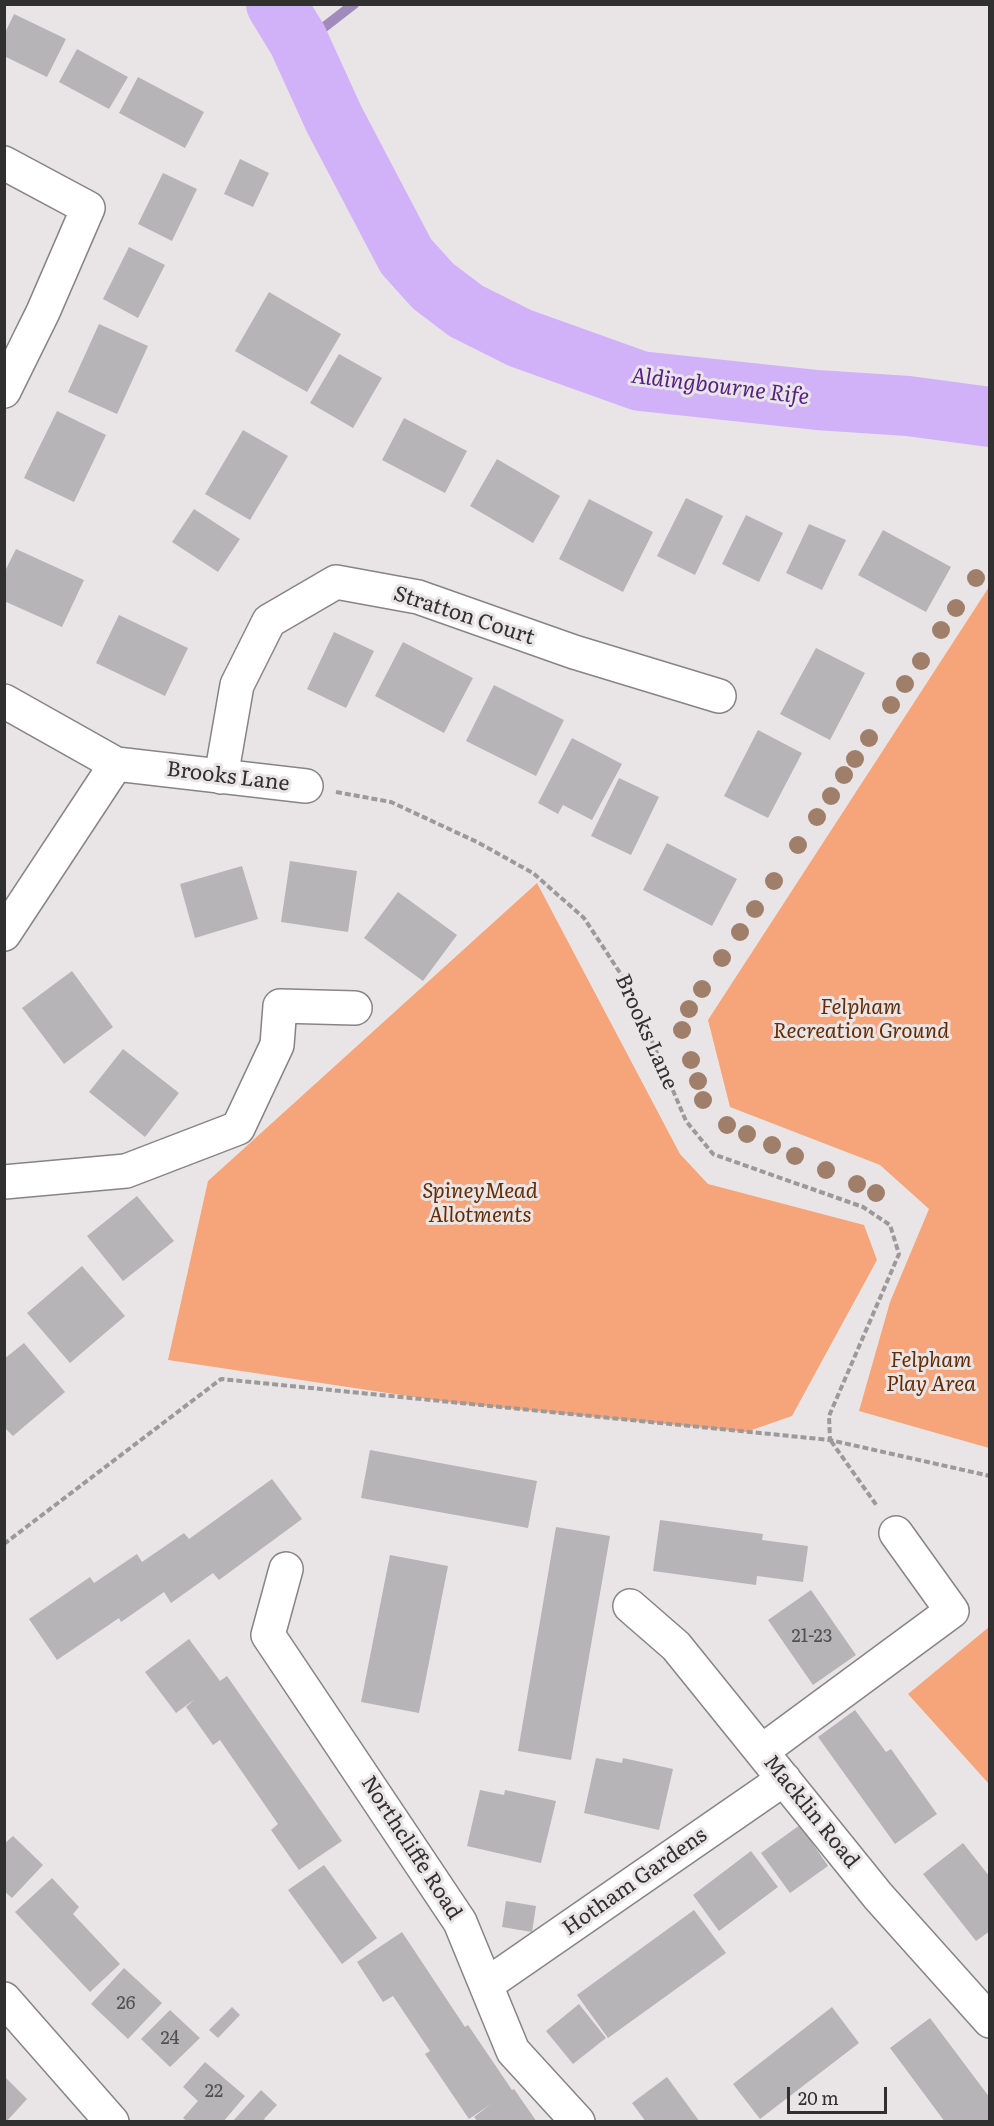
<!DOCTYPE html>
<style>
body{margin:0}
#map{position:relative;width:994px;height:2126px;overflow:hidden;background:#e9e5e7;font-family:Literata,serif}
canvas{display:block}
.frame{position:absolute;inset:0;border:6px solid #313030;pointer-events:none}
.scale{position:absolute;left:787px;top:2087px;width:100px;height:27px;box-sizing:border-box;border:3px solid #313030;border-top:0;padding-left:8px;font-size:18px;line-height:21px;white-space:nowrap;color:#313030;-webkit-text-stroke:4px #e9e5e7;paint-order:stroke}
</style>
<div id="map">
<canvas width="994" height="2126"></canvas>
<div class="frame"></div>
<div class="scale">20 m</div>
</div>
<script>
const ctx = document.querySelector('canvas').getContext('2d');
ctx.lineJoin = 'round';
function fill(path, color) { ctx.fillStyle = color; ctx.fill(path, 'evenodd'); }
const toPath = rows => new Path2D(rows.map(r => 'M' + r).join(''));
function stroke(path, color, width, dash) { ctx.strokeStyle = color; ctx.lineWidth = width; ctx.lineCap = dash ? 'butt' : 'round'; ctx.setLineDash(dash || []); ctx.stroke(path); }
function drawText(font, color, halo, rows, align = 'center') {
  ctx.font = font + ' Literata,serif'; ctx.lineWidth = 6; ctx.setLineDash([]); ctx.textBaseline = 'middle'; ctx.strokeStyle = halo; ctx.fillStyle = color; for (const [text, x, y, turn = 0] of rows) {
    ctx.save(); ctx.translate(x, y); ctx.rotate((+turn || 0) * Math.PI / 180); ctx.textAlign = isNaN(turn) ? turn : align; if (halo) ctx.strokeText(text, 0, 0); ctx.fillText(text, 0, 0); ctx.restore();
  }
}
fill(toPath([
 [989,587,990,1448,989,1448,859,1411,890,1302,929,1209,880,1165,730,1107,708,1020],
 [537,883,680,1154,708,1184,864,1225,877,1260,792,1416,746,1432,454,1403,168,1360,208,1181],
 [989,1627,989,1784,908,1694]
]), '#f5a579');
stroke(toPath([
 [298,40,323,28,354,4]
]), '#a18bbd', 10);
stroke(toPath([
 [276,4,298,40,334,119,406,256,433,286,466,311,520,338,640,381,817,400,908,406,990,417]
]), '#d1b2f9', 60);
fill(toPath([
 [14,14,66,39,47,77,4,56,4,35],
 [77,49,128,77,109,109,59,82],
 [138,77,204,112,185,148,119,113],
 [240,159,269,173,253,207,224,194],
 [163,173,197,189,172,241,138,224],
 [129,247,165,265,138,318,103,299],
 [269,292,341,334,307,392,235,351],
 [99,324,148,346,117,414,68,392],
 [339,354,382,378,353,428,310,403],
 [57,411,106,435,74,502,24,478],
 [404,418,467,451,445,493,382,460],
 [243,430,288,456,250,520,205,494],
 [497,459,560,496,533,543,470,506],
 [686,498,723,516,695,575,657,556],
 [589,499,653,532,623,592,559,559],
 [194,509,240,539,218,572,172,542],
 [746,515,783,533,759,582,722,564],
 [809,524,846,540,822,590,786,573],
 [883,530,951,567,926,612,858,575],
 [16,549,84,580,62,627,4,601,4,573],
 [119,615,188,648,165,696,96,663],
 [334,632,374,651,346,708,307,689],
 [403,642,473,678,444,733,375,696],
 [816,648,865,673,830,740,780,714],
 [494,685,564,720,536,776,466,741],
 [758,730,802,753,768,818,724,796],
 [572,738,622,764,592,820,563,805,558,814,538,803],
 [619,778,659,797,631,855,591,836],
 [667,843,737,879,712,926,643,890],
 [290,861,357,871,348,932,281,922],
 [242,866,258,919,195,938,180,884],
 [398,892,457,935,423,981,364,938],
 [72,971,113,1027,64,1064,22,1008],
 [123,1049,179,1093,145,1137,89,1092],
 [137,1196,174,1241,123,1281,87,1236],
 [82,1266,125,1316,70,1363,27,1313],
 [24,1343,65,1392,13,1436,4,1427,4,1359],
 [370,1450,537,1481,528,1528,361,1498],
 [272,1479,302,1519,219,1580,213,1573,171,1603,164,1592,121,1622,119,1618,57,1660,29,1619,90,1577,94,1583,137,1554,142,1562,184,1533,189,1539],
 [660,1520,763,1534,762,1540,808,1546,803,1582,757,1576,756,1585,653,1571],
 [556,1527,610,1536,571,1760,518,1751],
 [390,1555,448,1566,419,1713,361,1702],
 [811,1590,856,1655,813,1685,768,1620],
 [189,1639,220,1681,227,1676,342,1841,299,1870,271,1830,278,1824,220,1740,213,1745,186,1707,195,1699,176,1713,145,1672],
 [855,1710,886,1752,891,1749,937,1814,895,1844,818,1737],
 [596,1758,622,1763,623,1758,673,1769,659,1830,584,1813],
 [480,1790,504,1795,505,1790,556,1801,541,1863,467,1846],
 [800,1825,828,1866,790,1893,761,1853],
 [13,1836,43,1865,12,1898,4,1891,4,1844],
 [963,1843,990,1877,990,1931,976,1941,923,1874],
 [751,1851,778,1887,719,1931,693,1895],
 [324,1865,377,1938,342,1964,288,1890],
 [52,1878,79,1907,73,1914,120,1964,90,1992,15,1912],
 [506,1901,536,1906,532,1932,502,1927],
 [694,1910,726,1953,608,2038,577,1995],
 [402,1932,465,2027,468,2025,512,2090,514,2089,537,2122,478,2122,474,2117,491,2104,469,2119,425,2054,430,2051,393,1996,383,2002,357,1962],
 [124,1968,162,2003,128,2039,91,2004],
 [579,2004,606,2038,573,2064,546,2031],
 [232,2007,240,2015,218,2038,209,2030],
 [832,2007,859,2043,760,2119,733,2084],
 [170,2010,200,2038,170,2067,141,2039],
 [930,2018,990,2098,990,2122,945,2122,890,2048],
 [205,2062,245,2096,223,2122,188,2122,183,2118,198,2101,183,2087],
 [5,2077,27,2099,6,2122,5,2122],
 [667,2077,700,2122,646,2122,632,2103],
 [261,2090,277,2105,264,2119,267,2122,232,2122]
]), '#b6b4b6');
const minor = toPath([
 [4,163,88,208,43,312,4,391],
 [4,701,116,764,306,786],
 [221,777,237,685,269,621,336,582,418,597,574,652,719,696],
 [4,934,116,764],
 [4,1182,126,1171,238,1128,277,1045,280,1006,355,1008],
 [286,1569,268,1635,460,1922,513,2051,578,2122],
 [630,1606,676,1646,878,1896,990,2021],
 [762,1751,952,1611,896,1533],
 [486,1985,784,1779],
 [4,1999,112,2122]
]);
stroke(minor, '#878485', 36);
stroke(toPath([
 [336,792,391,802,477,842,533,873,584,918,628,985,686,1121,713,1154,863,1207,890,1225,899,1254,829,1416,830,1440],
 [831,1441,877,1506],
 [4,1544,221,1379,830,1440,990,1476]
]), '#9b999a', 4, [6, 3]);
stroke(minor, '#fff', 33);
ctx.fillStyle = '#a07f6a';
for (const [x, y] of [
 [976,578],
 [956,608],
 [941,630],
 [921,661],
 [905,684],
 [891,705],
 [869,738],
 [855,759],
 [844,775],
 [831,796],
 [817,817],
 [798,845],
 [774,881],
 [755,909],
 [740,932],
 [722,958],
 [702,989],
 [689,1009],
 [682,1030],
 [691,1060],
 [698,1081],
 [703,1100],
 [727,1125],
 [747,1134],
 [772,1145],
 [795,1156],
 [826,1170],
 [857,1184],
 [876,1193]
]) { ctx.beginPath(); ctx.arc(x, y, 9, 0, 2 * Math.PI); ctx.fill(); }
drawText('18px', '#525152', null, [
 ["21-23",812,1637],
 ["26",126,2004],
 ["24",170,2039],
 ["22",214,2092]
]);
drawText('21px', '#313030', '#e9e5e7', [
 ["Stratton Court",464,616,18],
 ["Brooks Lane",228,777,7],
 ["Brooks Lane",646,1032,66],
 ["Macklin Road",811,1812,51],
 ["Northcliffe Road",411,1848,57],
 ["Hotham Gardens",635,1882,-35]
]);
drawText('italic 21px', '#652c03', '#e9e5e7', [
 ["Felpham",861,1008],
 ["Recreation Ground",861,1032],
 ["SpineyMead",480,1192],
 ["Allotments",480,1216],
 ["Felpham",931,1361],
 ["Play Area",931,1385]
]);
drawText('italic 22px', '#551f84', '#e9e5e7', [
 ["Aldingbourne Rife",720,387,7]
]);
</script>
